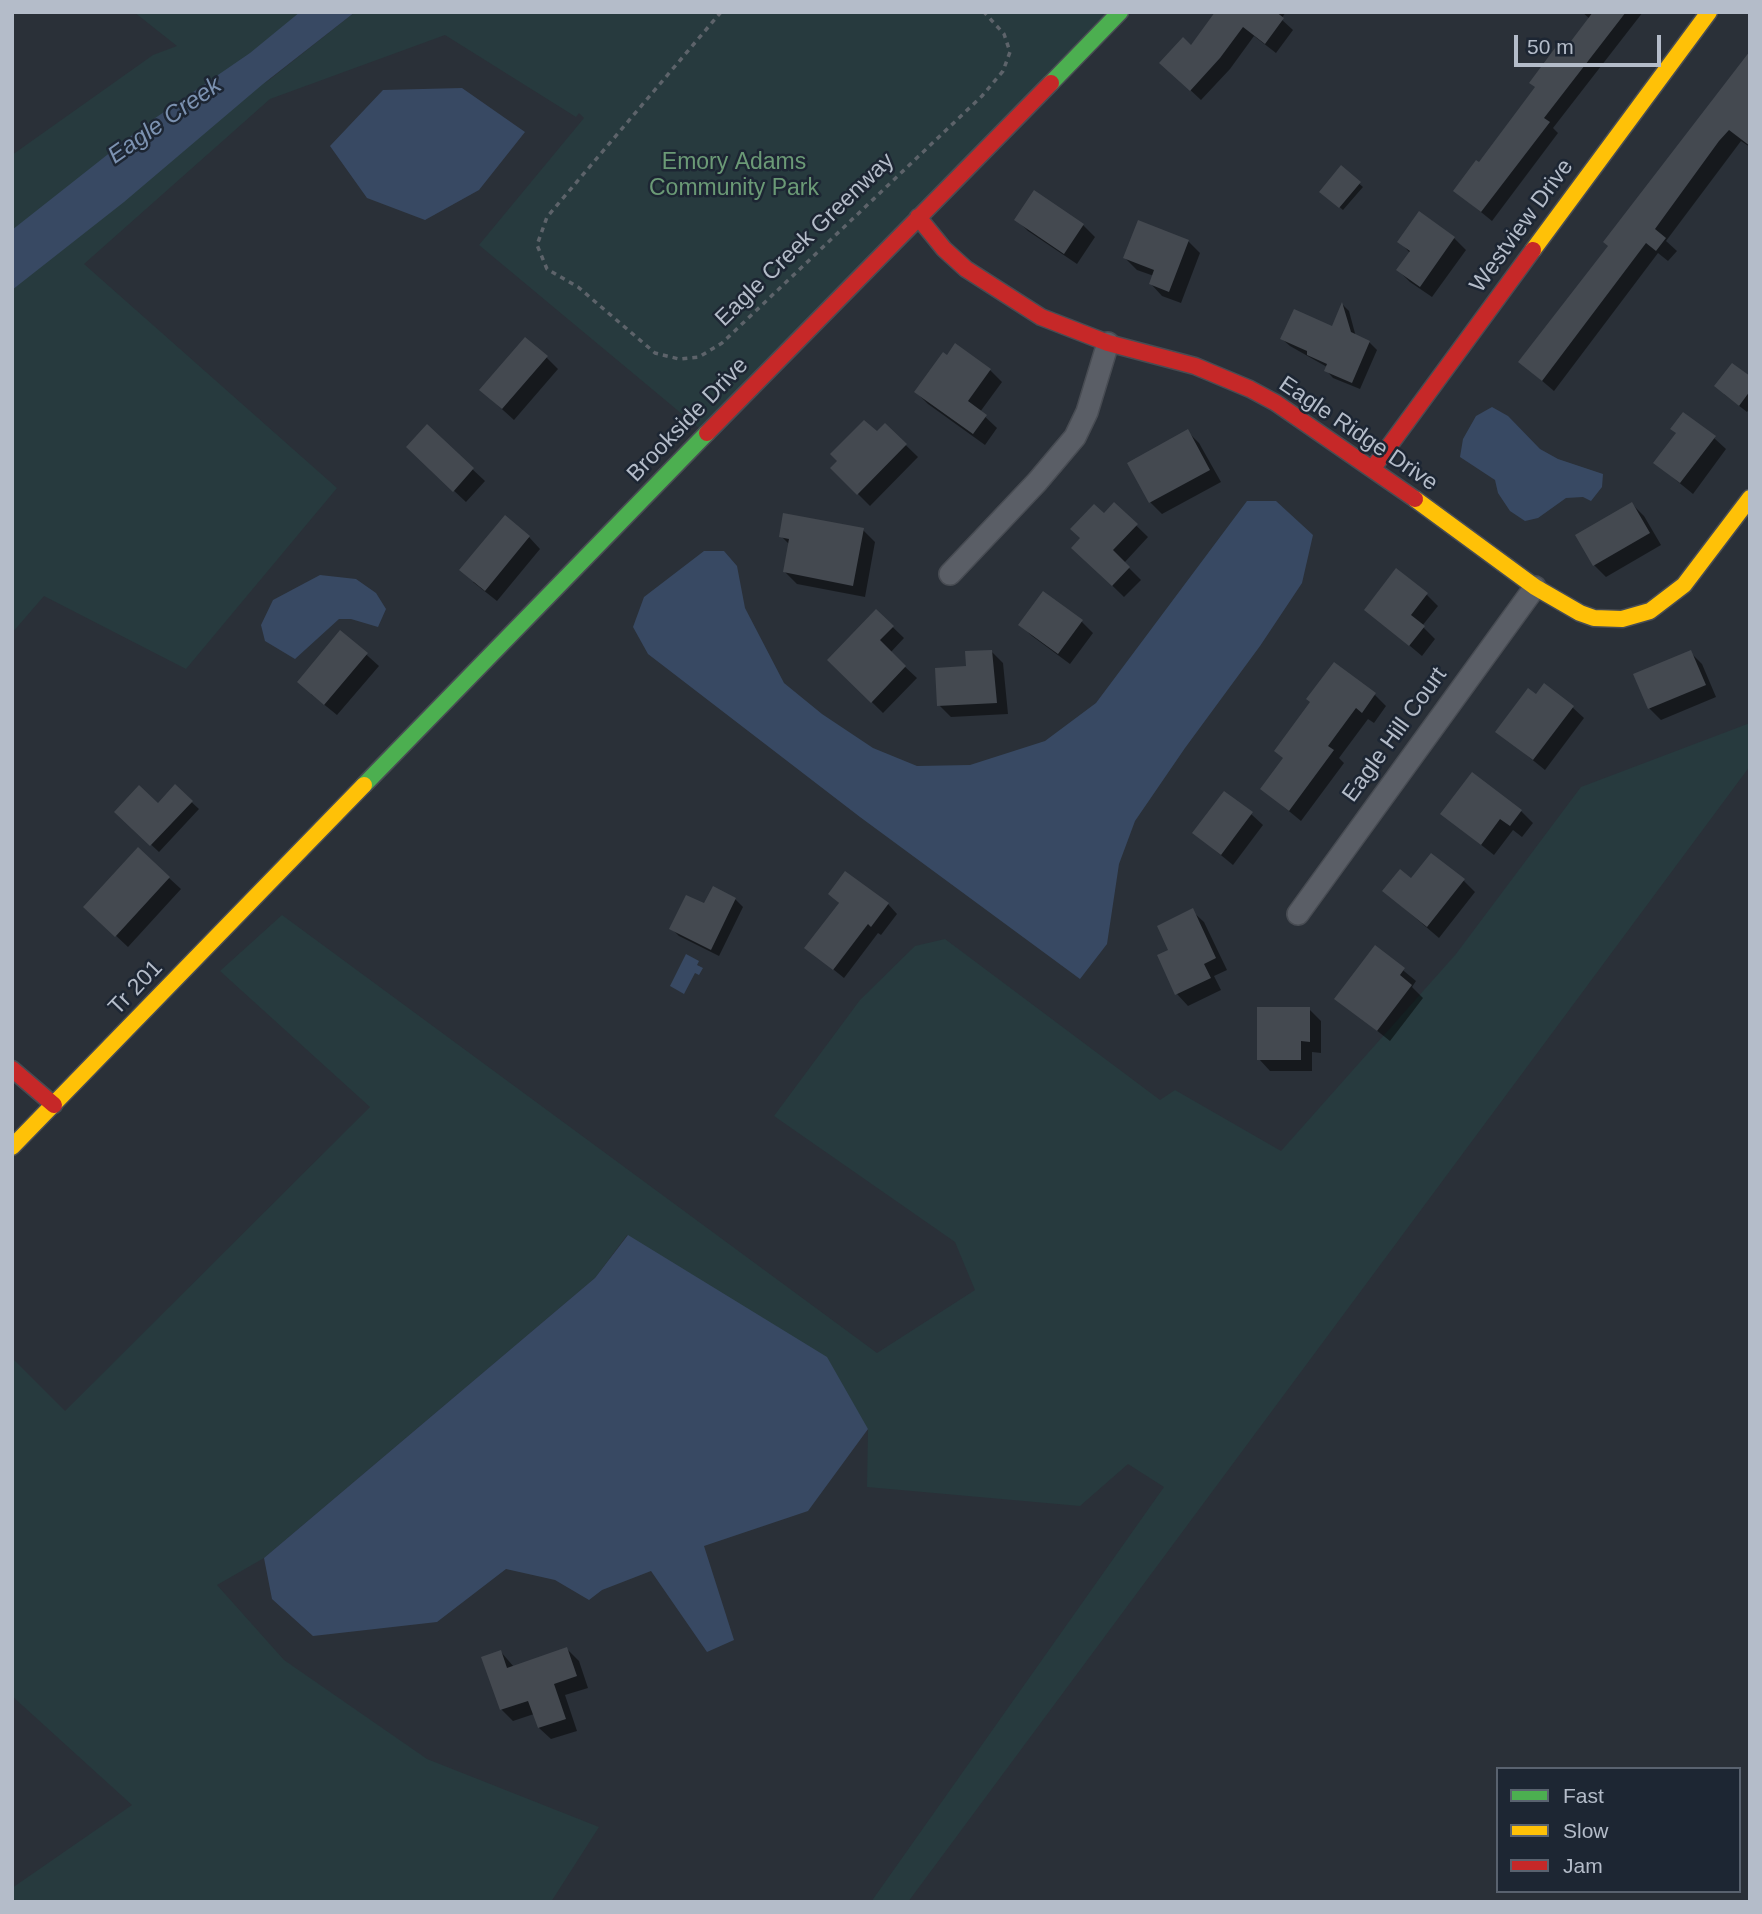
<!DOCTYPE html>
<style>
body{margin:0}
#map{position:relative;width:1762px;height:1914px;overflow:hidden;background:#2a3038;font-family:Arial,sans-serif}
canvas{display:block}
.frame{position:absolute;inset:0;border:14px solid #b4bcc9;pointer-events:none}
.legend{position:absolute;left:1496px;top:1767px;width:245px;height:126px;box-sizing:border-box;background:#1d2633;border:2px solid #59626f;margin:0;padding:9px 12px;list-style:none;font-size:21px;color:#b4bcc9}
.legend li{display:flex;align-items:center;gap:14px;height:35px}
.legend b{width:35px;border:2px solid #59626f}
.scale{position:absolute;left:1514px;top:35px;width:147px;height:32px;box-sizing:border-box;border:4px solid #b4bcc9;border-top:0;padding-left:9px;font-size:21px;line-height:24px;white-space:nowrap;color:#b4bcc9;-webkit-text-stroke:5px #1d2633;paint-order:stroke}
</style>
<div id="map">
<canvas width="1762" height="1914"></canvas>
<div class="frame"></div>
<ul class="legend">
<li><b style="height:9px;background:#4caf50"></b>Fast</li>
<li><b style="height:9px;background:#ffc107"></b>Slow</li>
<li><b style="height:9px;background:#c62828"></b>Jam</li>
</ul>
<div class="scale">50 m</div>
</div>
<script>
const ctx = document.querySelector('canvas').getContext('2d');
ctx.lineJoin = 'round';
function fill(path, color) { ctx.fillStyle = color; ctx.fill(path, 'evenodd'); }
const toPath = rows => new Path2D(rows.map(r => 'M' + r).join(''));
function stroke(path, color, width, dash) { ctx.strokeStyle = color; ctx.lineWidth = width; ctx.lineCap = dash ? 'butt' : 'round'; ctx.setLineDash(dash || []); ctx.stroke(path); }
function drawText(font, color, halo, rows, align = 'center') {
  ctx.font = font + ' Arial,sans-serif'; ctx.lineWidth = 5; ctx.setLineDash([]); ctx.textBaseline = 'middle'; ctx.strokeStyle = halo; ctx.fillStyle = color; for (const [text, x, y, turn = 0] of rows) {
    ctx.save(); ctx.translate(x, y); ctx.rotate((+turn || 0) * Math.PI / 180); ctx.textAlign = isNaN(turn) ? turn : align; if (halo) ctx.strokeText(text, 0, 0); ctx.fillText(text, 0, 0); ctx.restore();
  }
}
fill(toPath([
 [134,12,338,12,264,84,355,12,1118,12,706,434,479,245,584,118,579,113,576,117,445,35,270,99,84,264,337,488,186,669,44,596,12,633,12,155,153,55,177,46],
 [1750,723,1750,766,908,1902,871,1902,1164,1487,1128,1464,1080,1506,867,1487,868,1429,627,1235,595,1278,264,1558,217,1585,284,1660,427,1759,599,1827,551,1902,12,1902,12,1888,132,1805,12,1696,12,1358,65,1411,370,1107,220,971,282,915,877,1353,975,1290,955,1242,774,1116,860,1000,915,946,945,939,1160,1100,1175,1090,1281,1151,1456,954,1581,787]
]), '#273a3e');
fill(toPath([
 [300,12,355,12,263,84,124,202,12,290,12,230,145,125,250,53],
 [462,88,525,132,479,190,425,220,367,198,330,146,383,90],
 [1492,407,1508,416,1540,449,1558,459,1603,474,1602,487,1591,501,1583,497,1566,498,1538,518,1525,521,1510,511,1498,493,1495,480,1460,457,1463,439,1476,416],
 [1247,501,1276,501,1313,535,1302,583,1260,646,1185,748,1135,821,1119,864,1107,944,1080,979,860,817,648,654,633,627,644,597,704,551,724,551,737,566,745,608,784,683,822,714,873,748,917,766,970,765,1045,741,1096,703],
 [320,575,356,579,376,593,386,609,378,627,351,619,339,619,295,659,265,641,261,625,273,600],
 [686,954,699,961,697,965,703,968,699,975,695,973,684,994,670,986],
 [628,1235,827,1357,868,1429,808,1511,704,1546,734,1640,707,1652,651,1571,602,1590,589,1600,555,1580,506,1569,437,1622,313,1636,272,1599,264,1558,595,1278]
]), '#384963');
fill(toPath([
 [1217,12,1286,12,1281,19,1293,30,1276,53,1254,36,1230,69,1201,100,1172,73],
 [1582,12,1643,12,1553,128,1558,133,1492,221,1455,191,1479,164,1590,19],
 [1750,54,1750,147,1741,141,1666,241,1677,251,1668,261,1658,253,1554,391,1520,362,1610,246],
 [1341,168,1363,187,1343,210,1321,191],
 [1035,193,1083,225,1095,237,1077,264,1028,231,1017,220],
 [1420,214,1454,238,1466,250,1432,297,1410,282,1398,270,1410,253,1400,242],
 [1188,241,1200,253,1181,303,1162,296,1151,284,1154,276,1137,270,1125,258],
 [1343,305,1349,311,1356,337,1369,342,1377,350,1360,389,1333,378,1326,370,1327,367,1290,346,1282,339,1333,328],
 [546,357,558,369,514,420,493,401],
 [990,370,1002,382,980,412,997,428,985,445,928,404,916,392],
 [1750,378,1750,408,1747,412,1724,394],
 [885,425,918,457,870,506,832,468],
 [427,427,485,481,466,502,420,459],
 [1188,432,1199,443,1221,482,1162,514,1150,502],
 [1677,434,1714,438,1726,449,1693,494,1655,463],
 [1114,504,1148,537,1124,563,1141,580,1124,597,1085,559,1082,538],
 [1632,504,1644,516,1661,545,1606,577,1594,565],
 [863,530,875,542,865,597,797,584,785,572,790,545,781,536],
 [529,537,540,549,497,601,473,582],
 [1427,595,1438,606,1422,626,1435,639,1422,656,1366,609],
 [876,611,904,638,890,653,917,678,883,713,829,660],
 [1081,621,1093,633,1070,664,1032,636,1020,625],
 [341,632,379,666,337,715,311,694],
 [991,651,1003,663,1008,714,951,717,939,705,968,668],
 [1690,652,1702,664,1716,697,1661,720,1649,708],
 [1375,695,1386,706,1374,723,1368,719,1339,758,1344,763,1301,821,1262,789,1285,759,1276,751],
 [1536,697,1572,707,1584,718,1545,770,1498,732],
 [175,787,199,809,159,852,116,812,158,805],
 [1521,811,1533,823,1522,837,1513,830,1494,855,1442,814],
 [1251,814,1263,825,1233,865,1194,833],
 [169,878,181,889,128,947,97,918],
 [1412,880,1464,881,1475,892,1439,938,1384,891],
 [713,888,735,899,743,907,719,956,679,936,672,929,705,906],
 [830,894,888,904,897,914,881,935,878,933,844,978,807,948,840,904],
 [1192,911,1204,922,1227,970,1214,976,1221,990,1188,1006,1177,994,1171,951],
 [1375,947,1416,981,1412,987,1423,998,1390,1041,1337,999],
 [1309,1009,1321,1021,1321,1053,1312,1052,1312,1071,1270,1071,1259,1059],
 [567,1649,579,1661,588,1688,565,1695,577,1731,551,1739,539,1728,534,1714,513,1721,501,1709,501,1652,514,1667]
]), '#0007');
fill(toPath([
 [1215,12,1276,12,1284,18,1265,44,1243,27,1220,58,1190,91,1159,63,1183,37,1191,45],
 [1593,12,1626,12,1544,118,1550,122,1481,212,1453,191,1476,160,1479,162,1535,87,1529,83,1558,44,1565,49],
 [1750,51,1750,146,1729,130,1719,141,1655,229,1666,238,1656,251,1646,243,1542,381,1518,362,1608,246,1603,242],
 [1341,165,1361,182,1339,208,1319,192],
 [1034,190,1084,224,1064,254,1014,220],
 [1419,211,1455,237,1420,287,1396,270,1410,251,1397,242],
 [1138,220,1189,240,1169,292,1149,284,1154,270,1123,258],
 [1342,302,1351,332,1370,341,1352,383,1324,371,1327,364,1307,355,1307,351,1280,339,1294,309,1332,326],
 [525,337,548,356,502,409,479,390],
 [955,343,991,369,968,401,987,415,973,434,914,392,943,352,947,355],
 [1732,363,1750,376,1750,391,1739,406,1714,386],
 [1683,412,1716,436,1680,483,1653,463,1676,433,1670,429],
 [864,420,877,431,885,423,907,444,857,495,830,468,837,461,830,454],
 [427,424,474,468,453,492,406,447],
 [1188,429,1210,470,1149,503,1127,463],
 [1114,502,1138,524,1113,550,1130,567,1112,586,1071,548,1080,538,1070,529,1094,504,1104,513],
 [1632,502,1650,533,1593,566,1575,535],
 [783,513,864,528,853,586,783,572,789,539,779,537],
 [505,515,530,536,485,591,459,570],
 [1396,568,1428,593,1411,615,1425,626,1409,646,1364,610],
 [1043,591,1083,620,1058,654,1018,625],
 [876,609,894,626,880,640,906,666,871,703,827,660],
 [340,630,368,653,324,705,297,682],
 [992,650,997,703,937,706,935,668,966,666,965,651],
 [1691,650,1706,685,1648,709,1633,674],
 [1334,662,1376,693,1362,713,1356,708,1328,746,1334,750,1289,811,1260,789,1283,758,1274,751,1310,702,1306,699],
 [1544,683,1574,706,1533,760,1495,732,1528,688,1536,694],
 [1472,772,1522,810,1510,826,1500,819,1481,845,1440,814],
 [175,784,193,801,150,846,114,812,139,785,158,803],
 [1224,791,1253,812,1221,855,1192,833],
 [138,847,170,877,115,937,83,907],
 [1431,853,1465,879,1427,927,1382,891,1400,869,1411,878],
 [845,871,889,903,871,927,868,924,833,970,804,948,839,903,828,894],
 [713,886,736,898,711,950,669,929,686,895,704,903],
 [1193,908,1216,958,1204,964,1211,978,1175,995,1157,955,1168,950,1157,926],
 [1375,945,1405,968,1400,975,1412,985,1377,1031,1334,999],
 [1257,1007,1310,1007,1310,1042,1301,1041,1301,1060,1257,1060],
 [567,1647,577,1676,554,1684,566,1719,538,1728,528,1701,500,1710,481,1657,501,1650,507,1668]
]), '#444950');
const street = toPath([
 [950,574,1037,482,1075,437,1087,412,1108,343],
 [1298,914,1535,587]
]);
const fast = toPath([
 [1051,83,1120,12],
 [364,785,707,433]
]);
const slow = toPath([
 [1533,250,1709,12],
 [1415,499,1535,587,1580,613,1594,618,1622,619,1650,611,1684,585,1750,498],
 [12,1147,364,785]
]);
const jam = toPath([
 [918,217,944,249,966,269,1041,317,1108,343,1195,366,1250,389,1276,403,1415,499],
 [707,433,1051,83],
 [1373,468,1533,250],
 [12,1069,54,1105]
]);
stroke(street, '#484c53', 24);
stroke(fast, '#484c53', 19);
stroke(slow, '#484c53', 19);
stroke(jam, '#484c53', 19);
stroke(toPath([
 [721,12,547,217,537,245,547,269,578,287,655,353,679,359,699,357,722,343,982,96,1003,71,1010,52,1004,34,984,12]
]), '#5d636a', 3.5, [5, 5]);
stroke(street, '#5a5e66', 21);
stroke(fast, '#4caf50', 16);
stroke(slow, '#ffc107', 16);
stroke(jam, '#c62828', 16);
drawText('23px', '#6b9a76', '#1d2633', [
 ["Emory Adams",734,163],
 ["Community Park",734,189]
]);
drawText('23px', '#b4bcc9', '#1d2633', [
 ["Westview Drive",1522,226,-54],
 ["Eagle Creek Greenway",805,240,-44],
 ["Brookside Drive",688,420,-46],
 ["Eagle Ridge Drive",1358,434,34],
 ["Eagle Hill Court",1395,735,-54],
 ["Tr 201",136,988,-46]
]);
drawText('italic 24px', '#7c92b1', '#1d2633', [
 ["Eagle Creek",165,121,-35]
]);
</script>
